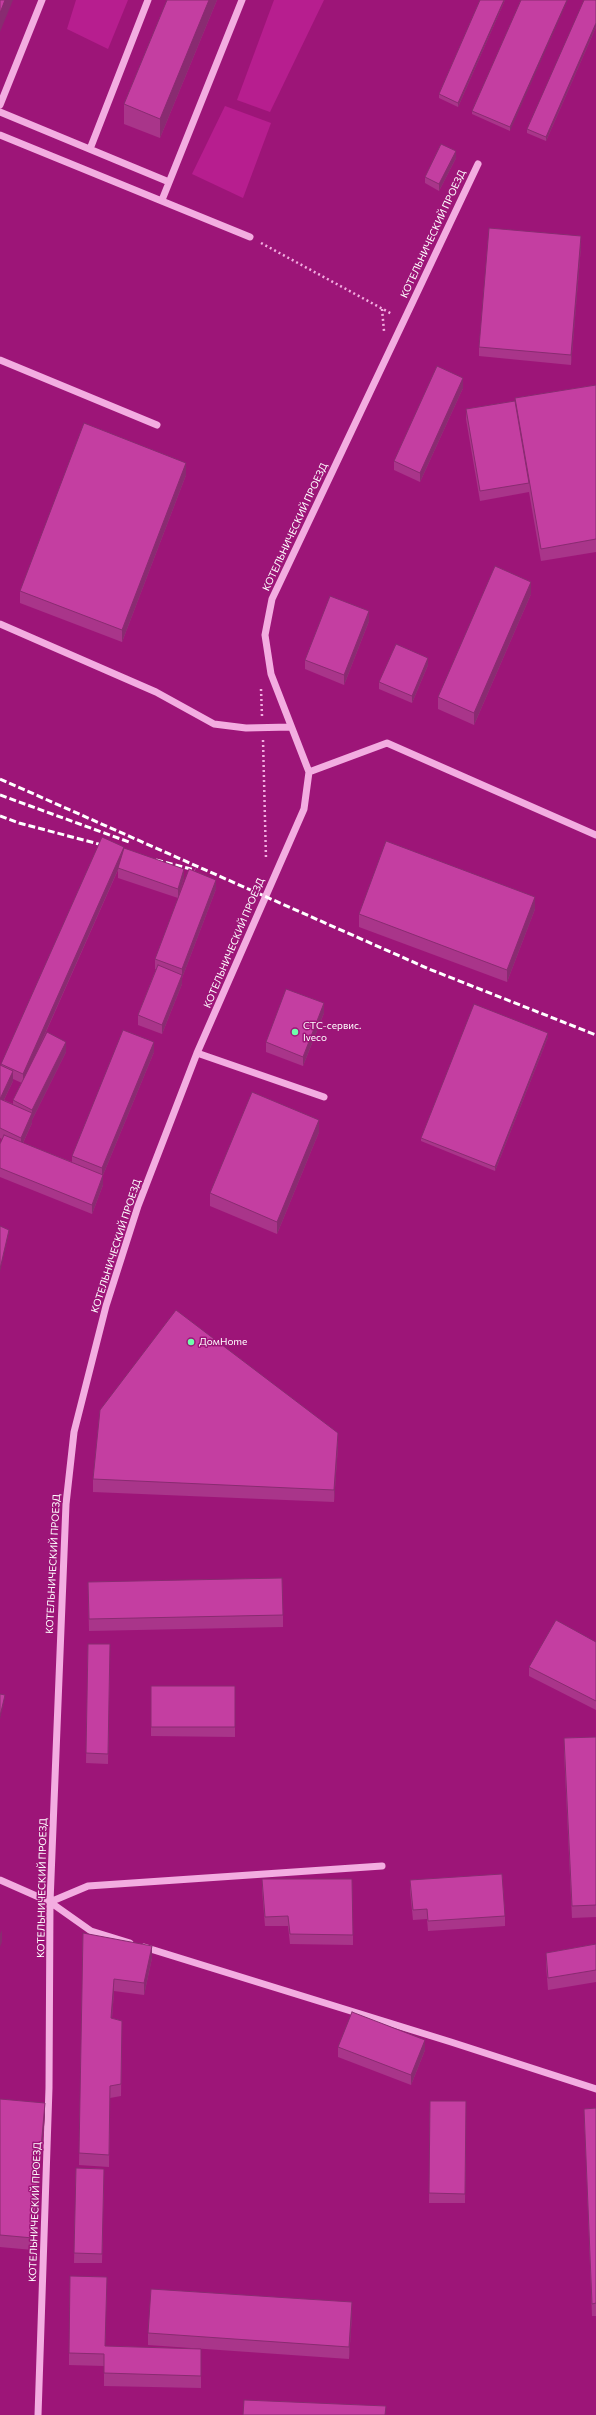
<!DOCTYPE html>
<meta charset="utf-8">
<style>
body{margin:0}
canvas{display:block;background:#9d1578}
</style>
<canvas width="596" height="2415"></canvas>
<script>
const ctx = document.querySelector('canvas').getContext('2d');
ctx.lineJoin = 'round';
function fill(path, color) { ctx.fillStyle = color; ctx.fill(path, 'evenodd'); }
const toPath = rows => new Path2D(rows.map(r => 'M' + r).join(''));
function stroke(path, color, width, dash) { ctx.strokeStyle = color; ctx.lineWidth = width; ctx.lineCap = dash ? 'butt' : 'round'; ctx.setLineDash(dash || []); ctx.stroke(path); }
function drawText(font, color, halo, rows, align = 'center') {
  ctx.font = font + ' Commissioner,sans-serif'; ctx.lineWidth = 3; ctx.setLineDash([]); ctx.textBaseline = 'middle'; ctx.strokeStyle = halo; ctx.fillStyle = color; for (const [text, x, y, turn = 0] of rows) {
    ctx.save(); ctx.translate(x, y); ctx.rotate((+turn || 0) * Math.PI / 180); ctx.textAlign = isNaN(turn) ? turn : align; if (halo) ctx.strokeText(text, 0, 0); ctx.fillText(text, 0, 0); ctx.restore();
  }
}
fill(toPath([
 [76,0,128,0,108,49,67,29],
 [274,0,324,0,270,112,237,100],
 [225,106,271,123,243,198,192,174]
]), '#b71e8f');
stroke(toPath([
 [261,243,392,314],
 [382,309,384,331],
 [261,689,262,716],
 [263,740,266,859]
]), '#f3ade1', 2.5, [2, 3]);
stroke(toPath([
 [0,105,42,0],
 [0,112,169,182],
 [0,135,250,237],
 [90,149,148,0],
 [162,200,242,0],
 [0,360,157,425],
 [0,624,156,692,214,724,246,728,290,727],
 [309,772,387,743,596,835],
 [197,1053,324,1097],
 [0,1880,50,1902,91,1931,130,1943],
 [50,1902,88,1886,382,1866],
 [144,1947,451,2042,596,2089],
 [38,2415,49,2088,50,1902,66,1504,74,1432,106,1306,138,1206,197,1053,304,809,309,772,271,674,265,635,272,599,478,164]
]), '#f3ade1', 7);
stroke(toPath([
 [0,779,429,969,596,1035],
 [0,795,129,842],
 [0,816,19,823,110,847],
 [156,860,195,870]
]), '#fff', 3, [7, 3]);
fill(toPath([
 [167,0,217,0,160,138,124,124,124,104],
 [480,0,505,0,458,107,439,98,439,94],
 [521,0,510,131,472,114,472,111],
 [596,0,596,27,546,141,527,133,527,129],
 [456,158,439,191,425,183,425,177],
 [581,246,571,365,479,356,479,347],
 [596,385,596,552,541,561,529,492,480,501,466,419,466,409,515,401,515,398],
 [463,388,420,482,394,470,394,461],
 [186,475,122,642,20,603,20,591],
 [531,594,474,725,438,709,438,697],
 [369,621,344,685,305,669,305,660],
 [428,665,412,703,379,689,379,682],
 [124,850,184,878,178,898,118,878,118,870,34,1059,66,1052,32,1120,32,1123,23,1143,72,1162,72,1156,154,1052,103,1175,103,1185,92,1214,0,1177,0,1144,2,1139,0,1138,0,1065,1,1066,1,1064],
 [13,1079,22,1083,13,1100,13,1104,4,1100,13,1081],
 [216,889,182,978,182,984,162,1034,138,1025,138,1015,156,969,155,969,155,959],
 [535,909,507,982,359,927,359,914],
 [324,1013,303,1066,266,1052,266,1042],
 [548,1037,495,1171,421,1141,421,1138],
 [319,1132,277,1234,210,1206,210,1193],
 [338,1445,334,1502,93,1492,93,1479],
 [88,1582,283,1615,283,1627,89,1631],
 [596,1642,596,1710,529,1676,529,1667],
 [88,1644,110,1644,108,1764,86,1763],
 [151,1686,235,1686,235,1737,151,1736],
 [596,1737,596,1917,572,1918,564,1751,564,1738],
 [262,1879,353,1935,353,1945,290,1944,288,1926,265,1926,262,1889],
 [410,1880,505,1916,505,1926,428,1931,427,1919,413,1920,410,1890],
 [83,1933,152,1958,144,1995,114,1991,112,2018,122,2021,121,2096,110,2098,109,2167,79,2165],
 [596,1944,596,1982,548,1990,546,1965,546,1953],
 [338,2047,425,2050,411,2085,338,2057],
 [0,2099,45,2115,33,2250,0,2247],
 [430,2101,466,2101,465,2203,429,2203],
 [596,2108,596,2316,592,2316,584,2109],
 [76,2168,104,2169,102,2263,74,2263],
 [352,2315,349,2359,148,2345,148,2333],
 [106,2346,201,2349,201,2388,104,2386,104,2366,69,2365,69,2353]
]), '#a9358a');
fill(toPath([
 [5,0,13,0,0,32,0,13],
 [209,0,217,0,160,138,160,119],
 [504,0,505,0,458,107,458,103],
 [567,0,568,0,510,131,510,127],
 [596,23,596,27,546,141,546,137],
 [456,151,456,158,439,191,439,184],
 [581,236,581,246,571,365,571,355],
 [463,378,463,388,420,482,420,473],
 [186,463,186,475,122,642,122,630],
 [531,582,531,594,474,725,474,713],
 [369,611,369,621,344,685,344,675],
 [428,658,428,665,412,703,412,696],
 [124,847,124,856,23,1083,23,1074],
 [184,869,184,878,178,898,178,889],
 [216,880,216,889,182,978,182,984,162,1034,162,1025,182,975,182,969],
 [535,897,535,909,507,982,507,970],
 [324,1003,324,1013,303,1066,303,1057],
 [548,1033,548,1037,495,1171,495,1167],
 [66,1042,66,1052,32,1120,32,1123,21,1147,21,1138,32,1113,32,1110],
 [154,1042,154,1052,103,1175,103,1185,92,1214,92,1205,102,1178,102,1168],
 [13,1071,13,1081,0,1108,0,1099],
 [319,1120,319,1132,277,1234,277,1222],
 [9,1230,9,1233,0,1272,0,1269],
 [338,1433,338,1445,334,1502,334,1490],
 [5,1695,5,1698,0,1719,0,1716],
 [2,1930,2,1942,0,1947,0,1934],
 [152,1946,152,1958,144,1995,144,1983],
 [114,1979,114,1991,111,2030,111,2018],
 [425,2040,425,2050,411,2085,411,2075],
 [45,2103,45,2115,33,2250,33,2238],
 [352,2302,352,2315,349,2359,349,2347]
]), '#892b71');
const building = toPath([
 [0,0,5,0,0,13,0,0],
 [167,0,209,0,160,119,124,104,167,0],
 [480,0,504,0,458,103,439,94,480,0],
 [521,0,567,0,510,127,472,111,521,0],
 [584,0,596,0,596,23,546,137,527,129,584,0],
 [441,144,456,151,439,184,425,177,441,144],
 [489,228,581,236,571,355,479,347,489,228],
 [437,366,463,378,420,473,394,461,437,366],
 [596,385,596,539,541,549,515,398,596,385],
 [515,401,529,483,480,491,466,409,515,401],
 [84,423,186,463,122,630,20,591,84,423],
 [495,566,531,582,474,713,438,697,495,566],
 [330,596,369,611,344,675,305,660,330,596],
 [396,644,428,658,412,696,379,682,396,644],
 [102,837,124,847,23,1074,1,1064,102,837],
 [386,841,535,897,507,970,359,914,386,841],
 [124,848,184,869,178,889,118,868,124,848],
 [189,869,216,880,182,969,155,959,189,869],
 [158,965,182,975,162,1025,138,1015,158,965],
 [286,989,324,1003,303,1057,266,1042,286,989],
 [474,1004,548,1033,495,1167,421,1138,474,1004],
 [123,1030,154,1042,102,1168,72,1156,123,1030],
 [47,1032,66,1042,32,1110,13,1100,47,1032],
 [0,1065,13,1071,0,1099,32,1113,21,1138,0,1128,0,1065],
 [252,1092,319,1120,277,1222,210,1193,252,1092],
 [4,1135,103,1175,92,1205,0,1168,0,1144,4,1135],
 [0,1226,9,1230,0,1269,0,1226],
 [176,1310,338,1433,334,1490,93,1479,100,1410,176,1310],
 [282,1578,283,1615,89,1619,88,1582,282,1578],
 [556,1620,596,1642,596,1701,529,1667,556,1620],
 [88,1644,110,1644,108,1754,86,1753,88,1644],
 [151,1686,235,1686,235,1727,151,1727,151,1686],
 [0,1694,5,1695,0,1716,0,1694],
 [596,1737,596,1905,572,1906,564,1738,596,1737],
 [502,1874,505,1916,428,1921,427,1909,413,1910,410,1880,502,1874],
 [262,1879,352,1879,353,1935,290,1934,288,1916,265,1917,262,1879],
 [83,1933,152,1946,144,1983,114,1979,111,2018,122,2021,121,2084,110,2086,109,2155,79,2153,83,1933],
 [596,1944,596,1970,548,1978,546,1953,596,1944],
 [352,2012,425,2040,411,2075,338,2047,352,2012],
 [0,2099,45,2103,33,2238,0,2235,0,2099],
 [430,2101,466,2101,465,2194,429,2193,430,2101],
 [596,2108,596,2303,592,2304,584,2109,596,2108],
 [76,2168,104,2169,102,2254,74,2253,76,2168],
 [70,2276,107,2277,105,2346,201,2349,201,2376,104,2373,104,2354,69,2353,70,2276],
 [151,2289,352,2302,349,2347,148,2333,151,2289],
 [244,2400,386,2406,385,2415,243,2415,244,2400]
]);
fill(building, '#c43ea1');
stroke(building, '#892b71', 1);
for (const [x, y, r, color] of [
 [295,1032,4,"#6fffac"],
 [191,1342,4,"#6fffac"]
]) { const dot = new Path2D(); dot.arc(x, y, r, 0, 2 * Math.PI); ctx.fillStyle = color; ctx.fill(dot); stroke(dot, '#9d1578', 1.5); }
drawText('10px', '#fff', '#9d1578', [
 ["КОТЕЛЬНИЧЕСКИЙ ПРОЕЗД",433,234,-65],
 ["КОТЕЛЬНИЧЕСКИЙ ПРОЕЗД",295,527,-65],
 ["КОТЕЛЬНИЧЕСКИЙ ПРОЕЗД",234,943,-67],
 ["КОТЕЛЬНИЧЕСКИЙ ПРОЕЗД",116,1246,-72],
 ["КОТЕЛЬНИЧЕСКИЙ ПРОЕЗД",53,1564,-87],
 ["КОТЕЛЬНИЧЕСКИЙ ПРОЕЗД",42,1888,-89],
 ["КОТЕЛЬНИЧЕСКИЙ ПРОЕЗД",35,2212,-88]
]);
drawText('10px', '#fff', '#9d1578', [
 ["СТС-сервис.",303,1026],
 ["Iveco",303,1038],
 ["ДомHome",199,1342]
], 'left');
</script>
